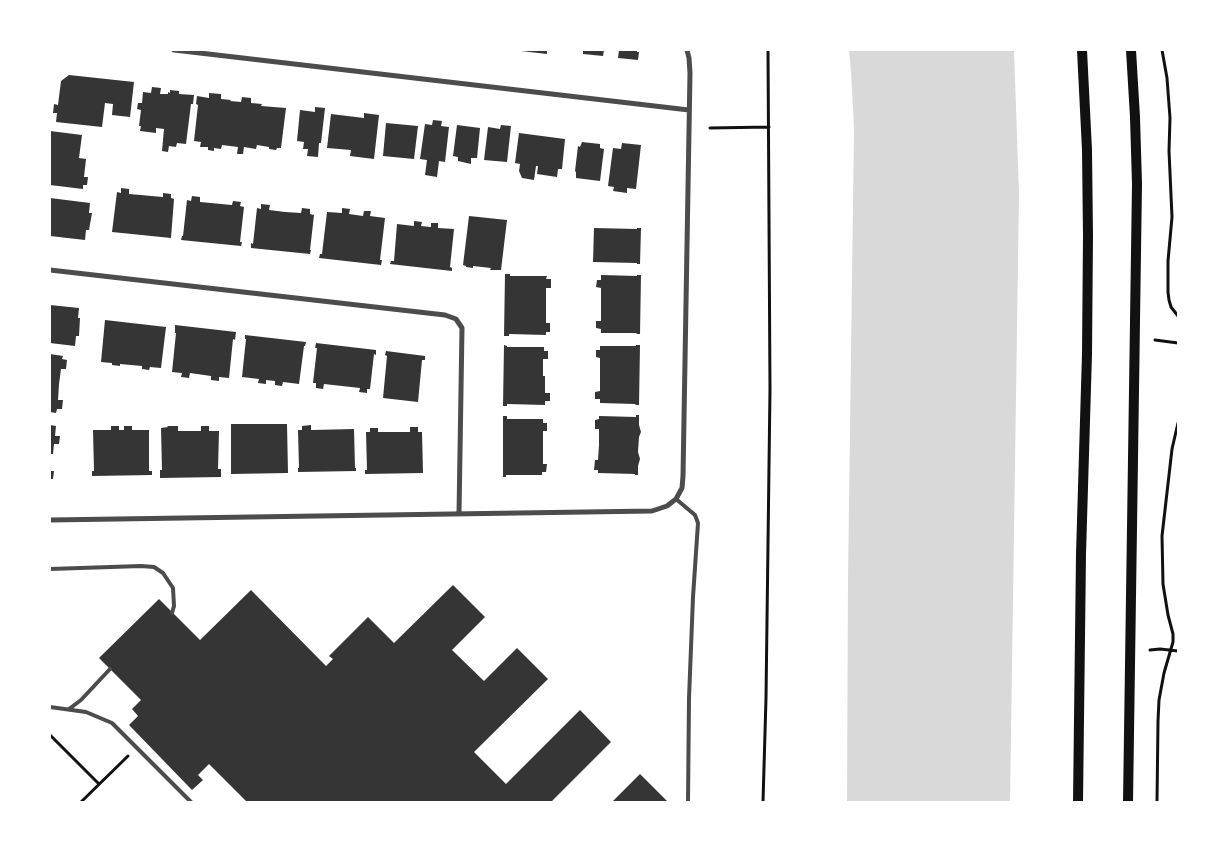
<!DOCTYPE html>
<style>
body{margin:0}
#map{position:relative;width:1228px;height:852px;overflow:hidden;background:#fff;font-family:Ubuntu,sans-serif}
canvas{display:block}
.frame{position:absolute;inset:0;border:51px solid #fff;pointer-events:none}
</style>
<div id="map">
<canvas width="1228" height="852"></canvas>
<div class="frame"></div>
</div>
<script>
const ctx = document.querySelector('canvas').getContext('2d');
ctx.lineJoin = 'round';
function fill(path, color) { ctx.fillStyle = color; ctx.fill(path, 'evenodd'); }
const toPath = rows => new Path2D(rows.map(r => 'M' + r).join(''));
function stroke(path, color, width, dash) { ctx.strokeStyle = color; ctx.lineWidth = width; ctx.lineCap = dash ? 'butt' : 'round'; ctx.setLineDash(dash || []); ctx.stroke(path); }
fill(toPath([
 [849,50,1014,50,1019,194,1010,802,847,802,848,579,854,128,851,71]
]), '#d9d9d9');
fill(toPath([
 [521,50,547,50,547,54,521,51],
 [583,50,604,50,603,56,583,54],
 [619,50,637,50,637,52,639,52,638,60,618,58],
 [69,75,134,82,130,117,112,115,113,104,105,103,102,127,56,122,57,113,53,113,54,104,58,105,61,81],
 [152,87,161,88,160,94,168,94,168,92,170,93,170,90,179,91,179,94,194,95,193,104,191,104,186,144,177,143,176,147,169,146,168,152,162,151,164,129,156,128,156,133,140,131,141,126,139,126,141,110,137,109,138,103,142,103,143,92,151,93],
 [209,93,221,94,221,99,231,100,230,101,241,102,242,97,251,98,251,103,262,104,261,106,286,108,281,148,277,148,276,150,269,149,269,147,257,145,256,149,244,147,243,154,237,154,238,147,222,145,221,149,214,148,214,151,208,150,208,147,200,147,201,142,194,141,198,105,196,104,197,96,209,98],
 [315,107,325,108,321,143,319,143,318,157,307,156,308,149,303,149,304,142,297,141,300,110,315,112],
 [364,113,379,115,374,159,350,156,351,150,327,148,331,114,364,118],
 [433,120,442,121,441,126,449,127,445,162,439,161,437,177,425,175,427,160,420,159,425,124,432,125],
 [386,123,418,126,414,159,383,156],
 [457,125,480,128,477,158,471,158,471,164,458,161,458,157,453,156],
 [501,125,511,126,507,162,484,160,488,127,500,129],
 [50,131,82,135,79,158,86,159,84,177,88,177,87,185,83,185,83,189,50,185],
 [519,133,565,139,562,169,558,169,557,177,537,174,538,166,536,166,534,180,522,178,519,171,520,164,515,163],
 [582,142,600,144,600,148,604,149,600,181,576,178,576,172,575,171,578,146,580,147],
 [622,143,641,145,636,189,627,188,627,193,613,191,614,187,608,186,613,148,621,149],
 [121,188,129,189,129,194,163,197,163,193,171,194,171,198,174,199,171,238,112,232,117,192,121,193],
 [192,196,200,197,200,202,232,205,233,201,241,202,240,206,244,207,240,242,242,242,241,246,181,240,182,236,183,236,187,200,191,201],
 [50,198,90,203,89,213,92,213,89,230,86,230,85,240,50,236],
 [261,204,270,205,269,210,285,212,301,213,302,208,310,209,310,214,314,215,310,250,311,250,310,254,251,248,251,243,253,244,257,208,261,209],
 [342,208,350,209,349,214,363,216,364,211,371,211,370,216,385,218,380,260,382,260,381,265,319,258,320,254,322,254,327,212,342,213],
 [469,216,507,220,501,270,490,270,491,268,473,266,473,268,466,267,466,266,463,265],
 [414,221,422,222,421,226,431,227,431,223,438,223,438,228,454,229,450,267,452,268,452,271,390,264,391,261,394,261,397,224,414,226],
 [594,228,637,229,637,228,641,228,640,264,637,264,637,263,593,262],
 [505,274,510,274,510,276,547,276,546,279,551,279,551,288,546,288,546,323,550,323,550,332,546,332,546,335,509,334,509,336,504,336],
 [601,275,637,276,637,275,641,275,640,334,637,334,636,333,601,333,601,329,596,328,596,321,601,321,601,288,596,287,597,280,601,280],
 [50,305,79,308,78,318,80,318,79,336,76,336,75,346,50,343],
 [105,320,166,327,161,368,150,367,149,370,142,369,142,366,120,364,120,366,112,365,112,363,101,362],
 [175,325,236,332,235,340,233,339,229,378,219,377,219,381,211,380,211,376,190,373,189,378,181,377,182,373,172,372,176,333,175,333],
 [245,335,306,342,305,346,304,346,299,384,283,382,282,386,275,385,275,381,266,380,266,384,258,383,259,379,242,377,246,339,245,339],
 [316,343,376,350,376,355,374,354,370,389,367,389,367,393,359,392,360,388,324,384,323,389,316,388,316,383,313,383,317,348,315,348],
 [504,345,507,346,507,347,544,347,544,351,548,351,548,359,543,359,543,376,545,376,545,393,550,393,550,401,545,401,545,405,507,404,507,406,503,406],
 [636,345,640,345,639,405,636,405,635,404,600,403,600,399,595,399,595,392,600,391,600,358,596,357,596,350,600,350,600,346,636,346],
 [386,351,425,356,425,360,422,360,418,402,383,398,387,356,385,355],
 [50,354,63,356,62,359,67,360,66,369,61,369,59,384,58,400,63,400,62,409,57,409,56,413,50,412],
 [636,415,639,415,639,425,641,432,639,437,638,452,640,459,638,466,638,475,635,475,635,474,598,473,598,470,594,470,595,460,598,460,599,445,599,429,595,429,595,420,599,419,599,416,636,417],
 [503,416,507,416,507,419,543,419,543,423,547,423,547,431,543,431,543,464,547,464,546,472,542,472,542,475,506,475,506,477,503,477],
 [231,424,287,424,288,473,231,474],
 [50,425,56,426,55,436,60,436,59,444,54,444,53,454,50,454],
 [311,425,311,430,354,429,355,468,356,468,356,471,298,472,298,468,299,468,298,430,302,430,302,426],
 [111,426,119,426,119,430,124,430,124,426,132,426,132,430,149,430,149,471,152,471,152,475,92,476,92,471,94,471,93,430,111,430],
 [167,426,178,426,178,431,201,431,201,426,209,426,209,431,219,431,218,469,221,469,221,477,160,478,160,470,162,470,161,428,168,427],
 [410,427,418,427,418,432,422,432,423,473,365,474,365,470,367,470,366,432,370,432,370,428,378,428,378,432,410,432],
 [50,471,54,471,53,479,50,479],
 [453,585,485,617,452,650,484,681,517,648,548,679,474,752,506,784,580,710,611,742,551,802,247,802,209,764,198,775,203,780,192,790,129,725,138,716,132,709,141,700,99,658,159,599,200,640,251,590,326,666,333,659,329,656,368,617,394,643],
 [640,774,668,802,612,802]
]), '#353535');
stroke(toPath([
 [1162,50,1167,78,1170,118,1169,151,1172,217,1168,261,1168,292,1169,300,1171,307,1178,316],
 [710,128,769,127],
 [1155,340,1178,343],
 [1150,650,1160,649,1178,651],
 [50,735,99,784],
 [81,802,128,756],
 [763,802,766,698,770,389,768,50],
 [1157,802,1158,721,1159,700,1164,673,1173,642,1173,634,1168,615,1163,584,1162,536,1172,449,1178,423]
]), '#111', 3);
stroke(toPath([
 [676,499,695,515,698,523,693,597,689,698,688,802],
 [50,569,141,566,154,567,163,573,173,588,174,606,172,613],
 [50,707,86,712,112,723,191,802],
 [69,709,81,700,110,669]
]), '#4c4c4c', 4);
stroke(toPath([
 [174,50,689,110],
 [50,270,445,315,456,319,462,328,459,514],
 [50,520,652,511,667,506,676,499,682,488,683,476,690,73,689,58,687,50]
]), '#4c4c4c', 5);
stroke(toPath([
 [1078,802,1081,554,1087,354,1088,236,1087,150,1082,50],
 [1128,802,1137,184,1135,117,1131,50]
]), '#111', 10);
</script>
